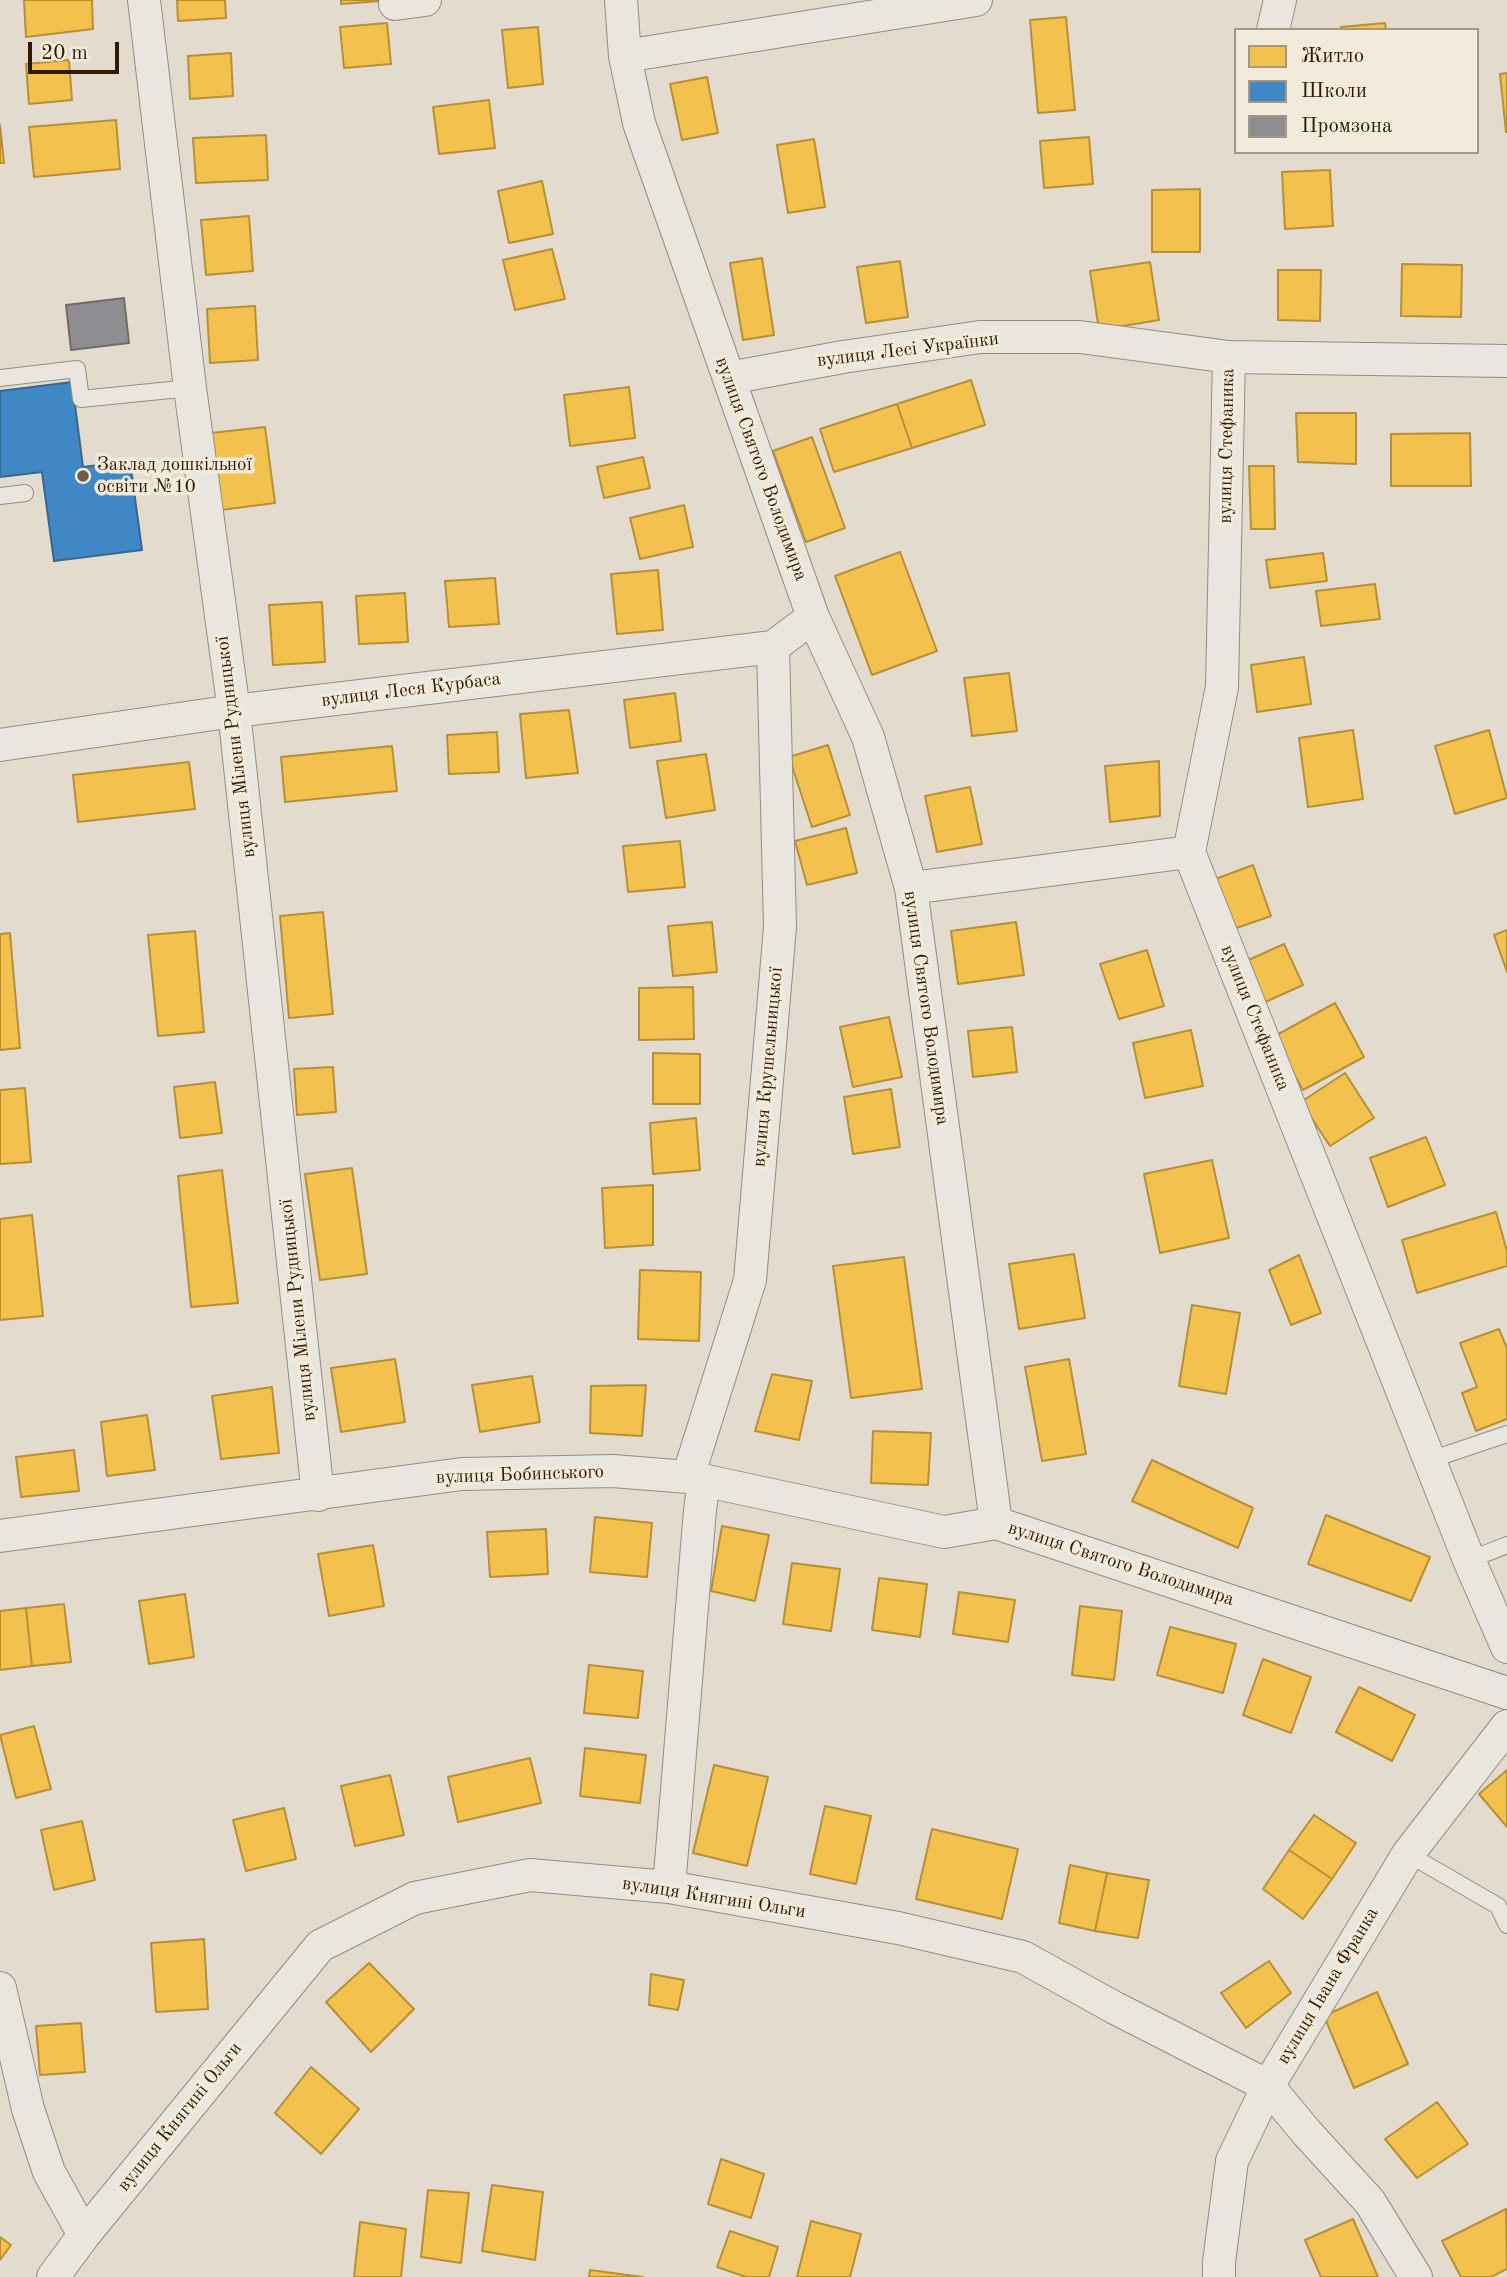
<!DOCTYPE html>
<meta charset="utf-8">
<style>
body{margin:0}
#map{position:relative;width:1507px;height:2277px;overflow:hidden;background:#e3dcce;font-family:"Old Standard TT",serif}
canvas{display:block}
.legend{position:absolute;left:1234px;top:28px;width:245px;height:126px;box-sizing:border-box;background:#f2eada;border:2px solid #a59784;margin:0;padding:9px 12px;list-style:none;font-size:21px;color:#311a02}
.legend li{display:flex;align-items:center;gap:14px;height:35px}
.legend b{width:35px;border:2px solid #a59784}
.scale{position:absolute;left:28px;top:42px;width:91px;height:32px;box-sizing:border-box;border:4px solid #311a02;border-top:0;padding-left:9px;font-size:21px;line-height:24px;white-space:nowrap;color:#311a02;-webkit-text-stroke:5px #f2eada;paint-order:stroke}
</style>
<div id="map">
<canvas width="1507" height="2277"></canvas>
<ul class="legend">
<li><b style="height:19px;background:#f2c14e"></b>Житло</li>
<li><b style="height:19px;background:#3f88c5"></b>Школи</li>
<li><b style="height:19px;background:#8d8d92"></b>Промзона</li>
</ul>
<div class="scale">20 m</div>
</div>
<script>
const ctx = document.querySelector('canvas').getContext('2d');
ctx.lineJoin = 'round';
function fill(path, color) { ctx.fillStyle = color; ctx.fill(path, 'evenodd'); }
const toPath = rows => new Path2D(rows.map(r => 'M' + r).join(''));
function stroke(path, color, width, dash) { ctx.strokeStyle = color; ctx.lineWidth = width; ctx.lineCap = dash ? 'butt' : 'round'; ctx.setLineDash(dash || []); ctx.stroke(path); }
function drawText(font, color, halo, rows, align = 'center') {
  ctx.font = font + ' "Old Standard TT",serif'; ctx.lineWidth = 7; ctx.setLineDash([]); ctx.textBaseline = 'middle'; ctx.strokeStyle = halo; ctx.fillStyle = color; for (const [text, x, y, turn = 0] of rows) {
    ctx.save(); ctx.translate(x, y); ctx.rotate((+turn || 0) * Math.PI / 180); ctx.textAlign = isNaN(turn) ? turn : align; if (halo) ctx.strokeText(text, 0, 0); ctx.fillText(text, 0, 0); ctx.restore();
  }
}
const homes = toPath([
 [24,0,92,0,93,29,26,37,24,0],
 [177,0,225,0,226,18,178,21,177,0],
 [341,0,381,0,381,1,341,4,341,0],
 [1066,17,1075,110,1038,113,1030,20,1066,17],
 [387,23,391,64,344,68,340,27,387,23],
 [1385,23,1386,30,1341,30,1341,27,1385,23],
 [538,27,543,84,508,88,502,30,538,27],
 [231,53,233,96,190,99,188,56,231,53],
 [69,60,72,100,29,104,26,64,69,60],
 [1507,73,1507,132,1506,132,1500,74,1507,73],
 [707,77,718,133,682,140,670,84,707,77],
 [489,100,495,148,439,154,433,107,489,100],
 [116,120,120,169,34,177,29,127,116,120],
 [0,125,4,163,0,163,0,125],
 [266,135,268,180,196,183,193,138,266,135],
 [1089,137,1093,184,1044,188,1040,141,1089,137],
 [814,139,825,207,788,213,777,145,814,139],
 [1330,170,1333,226,1285,229,1282,172,1330,170],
 [542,181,553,234,509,243,498,191,542,181],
 [1200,189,1200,252,1152,252,1152,190,1200,189],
 [249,216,253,271,206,275,201,220,249,216],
 [552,249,565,299,515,310,503,260,552,249],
 [762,258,774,335,743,340,730,263,762,258],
 [900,261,908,317,866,323,857,267,900,261],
 [1150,262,1159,320,1099,330,1090,271,1150,262],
 [1402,264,1462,265,1461,317,1401,316,1402,264],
 [1278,270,1321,270,1320,321,1278,320,1278,270],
 [255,306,258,360,210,363,207,309,255,306],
 [971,380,985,425,912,448,897,404,971,380],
 [629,387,635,438,570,446,564,395,629,387],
 [897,404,912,448,834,472,820,429,897,404],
 [1296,413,1356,413,1356,464,1298,462,1296,413],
 [265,427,275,503,221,510,211,433,265,427],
 [1470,433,1471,486,1391,486,1391,434,1470,433],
 [812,437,845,528,806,542,773,451,812,437],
 [643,457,650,488,604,498,597,467,643,457],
 [1249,466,1274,466,1275,529,1251,529,1249,466],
 [684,505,693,547,640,559,630,518,684,505],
 [900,552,937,651,872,675,835,576,900,552],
 [1323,553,1327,581,1270,588,1266,560,1323,553],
 [658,570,663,630,617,634,611,574,658,570],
 [495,578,499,624,449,627,445,581,495,578],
 [1375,584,1380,619,1321,626,1316,591,1375,584],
 [405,593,408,642,359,644,356,596,405,593],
 [322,602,325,662,273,665,269,605,322,602],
 [1304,657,1311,704,1257,712,1251,665,1304,657],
 [1009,673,1017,731,972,736,964,678,1009,673],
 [675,693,681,741,630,748,624,700,675,693],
 [569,710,578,773,526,778,520,714,569,710],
 [1353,730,1363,799,1308,807,1299,738,1353,730],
 [1489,730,1507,798,1455,814,1435,746,1489,730],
 [497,732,499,772,449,774,447,735,497,732],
 [828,745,850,815,812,827,789,757,828,745],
 [392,746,397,791,285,802,281,757,392,746],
 [706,754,715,810,666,818,657,761,706,754],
 [1159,761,1160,816,1110,822,1105,766,1159,761],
 [189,762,195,809,78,822,73,775,189,762],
 [970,787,982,844,937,852,925,796,970,787],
 [846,828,857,873,807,885,795,841,846,828],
 [680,841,685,887,628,892,623,846,680,841],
 [1253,865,1271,916,1228,931,1210,881,1253,865],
 [323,912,333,1014,289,1018,280,916,323,912],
 [712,922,717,972,673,976,668,926,712,922],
 [1016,922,1024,975,958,984,951,931,1016,922],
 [1507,930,1507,972,1494,935,1507,930],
 [195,931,204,1032,158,1036,148,935,195,931],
 [10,933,20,1048,0,1050,0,934,10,933],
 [1284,944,1303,985,1263,1003,1244,962,1284,944],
 [1147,950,1164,1006,1119,1019,1100,964,1147,950],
 [693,987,694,1039,639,1040,639,988,693,987],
 [1335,1003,1364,1057,1303,1090,1273,1037,1335,1003],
 [889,1017,902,1077,853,1087,840,1027,889,1017],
 [1012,1027,1017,1072,973,1077,968,1031,1012,1027],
 [1191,1030,1203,1086,1145,1098,1133,1043,1191,1030],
 [653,1053,700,1054,700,1104,653,1104,653,1053],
 [333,1067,336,1112,297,1115,294,1069,333,1067],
 [1345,1073,1374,1118,1330,1146,1301,1102,1345,1073],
 [215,1082,222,1133,180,1138,174,1087,215,1082],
 [25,1088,31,1162,0,1164,0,1090,25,1088],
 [891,1089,900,1147,853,1154,844,1097,891,1089],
 [696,1118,700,1170,653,1174,650,1123,696,1118],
 [1426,1137,1445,1185,1388,1207,1370,1158,1426,1137],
 [1212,1160,1229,1238,1160,1253,1144,1174,1212,1160],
 [352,1168,367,1274,320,1280,305,1174,352,1168],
 [222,1170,238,1303,191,1307,178,1176,222,1170],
 [653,1185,653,1245,605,1248,602,1188,653,1185],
 [1496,1212,1507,1251,1507,1266,1417,1293,1402,1240,1496,1212],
 [32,1215,43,1316,0,1320,0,1219,32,1215],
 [1074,1254,1085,1318,1019,1329,1009,1264,1074,1254],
 [1299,1255,1321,1313,1291,1325,1269,1270,1299,1255],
 [904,1257,922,1389,851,1398,833,1266,904,1257],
 [640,1270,701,1272,699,1341,638,1339,640,1270],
 [1192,1305,1240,1313,1226,1394,1179,1386,1192,1305],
 [1499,1329,1507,1348,1507,1419,1476,1431,1462,1393,1477,1387,1460,1343,1499,1329],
 [395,1359,405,1422,341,1432,331,1368,395,1359],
 [1069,1359,1086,1454,1042,1461,1025,1367,1069,1359],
 [772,1374,812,1381,799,1440,755,1431,772,1374],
 [532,1376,540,1422,480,1432,472,1385,532,1376],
 [646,1385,642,1436,590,1433,591,1386,646,1385],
 [272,1387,279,1453,221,1459,212,1396,272,1387],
 [147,1415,155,1470,107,1476,101,1422,147,1415],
 [873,1431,931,1433,928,1485,871,1483,873,1431],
 [74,1450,79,1491,21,1497,16,1457,74,1450],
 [1152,1460,1253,1508,1238,1548,1132,1501,1152,1460],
 [1326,1515,1430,1557,1411,1601,1308,1564,1326,1515],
 [595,1517,652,1523,647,1577,590,1572,595,1517],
 [722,1526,769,1535,755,1601,711,1591,722,1526],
 [546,1529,548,1574,490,1577,487,1532,546,1529],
 [373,1545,384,1606,329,1616,318,1554,373,1545],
 [792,1563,840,1569,831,1631,783,1624,792,1563],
 [879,1578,927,1584,920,1637,872,1630,879,1578],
 [959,1592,1015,1600,1008,1642,953,1634,959,1592],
 [185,1594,194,1657,149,1664,139,1601,185,1594],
 [64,1604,71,1662,32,1666,26,1608,64,1604],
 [1080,1606,1122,1611,1114,1680,1072,1675,1080,1606],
 [26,1608,32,1666,0,1670,0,1611,26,1608],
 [1170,1627,1236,1644,1223,1693,1157,1675,1170,1627],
 [1263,1659,1311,1677,1291,1733,1243,1715,1263,1659],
 [589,1665,643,1671,638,1718,584,1713,589,1665],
 [1359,1687,1415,1715,1392,1761,1336,1732,1359,1687],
 [34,1726,51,1789,16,1798,0,1735,34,1726],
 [585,1748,646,1755,640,1803,580,1796,585,1748],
 [530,1758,541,1803,458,1822,448,1777,530,1758],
 [714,1765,768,1777,747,1866,693,1853,714,1765],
 [1507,1770,1507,1827,1479,1794,1507,1770],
 [390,1775,404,1835,355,1846,341,1786,390,1775],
 [825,1806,871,1816,856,1884,810,1874,825,1806],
 [284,1808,296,1859,246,1871,233,1820,284,1808],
 [1314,1815,1356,1843,1332,1879,1289,1850,1314,1815],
 [82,1821,95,1880,54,1890,41,1830,82,1821],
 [932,1829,1018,1849,1002,1919,916,1899,932,1829],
 [1289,1850,1332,1879,1303,1919,1263,1889,1289,1850],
 [1070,1865,1107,1873,1095,1931,1059,1923,1070,1865],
 [1107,1873,1149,1880,1138,1938,1095,1931,1107,1873],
 [204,1939,208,2009,156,2012,151,1943,204,1939],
 [1269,1961,1291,1993,1246,2028,1221,1993,1269,1961],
 [369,1963,414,2009,371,2052,326,2002,369,1963],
 [651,1974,684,1980,678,2010,649,2005,651,1974],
 [1377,1992,1408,2064,1354,2088,1324,2016,1377,1992],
 [81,2023,85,2072,40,2075,36,2026,81,2023],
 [311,2067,359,2109,321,2154,275,2113,311,2067],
 [1437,2102,1468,2144,1417,2178,1385,2139,1437,2102],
 [721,2159,764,2174,751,2218,708,2204,721,2159],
 [492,2185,543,2192,535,2260,482,2251,492,2185],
 [428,2190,469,2193,461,2263,421,2257,428,2190],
 [1506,2209,1507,2269,1491,2277,1461,2277,1442,2241,1506,2209],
 [1353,2219,1378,2277,1321,2277,1305,2240,1353,2219],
 [811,2221,861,2234,850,2277,797,2277,811,2221],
 [360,2222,406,2229,401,2277,354,2277,360,2222],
 [730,2231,778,2247,769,2277,746,2277,717,2267,730,2231],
 [0,2237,11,2245,0,2260,0,2237],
 [590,2270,643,2277,589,2277,590,2270]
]);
fill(homes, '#f2c14e');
stroke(homes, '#b88f37', 2);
const schools = toPath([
 [72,382,83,467,130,461,142,550,54,561,42,472,0,477,0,391,72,382]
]);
fill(schools, '#3f88c5');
stroke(schools, '#3b678a', 2);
const industry = toPath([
 [124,298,129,343,71,350,66,305,124,298]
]);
fill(industry, '#8d8d92');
stroke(industry, '#716a67', 2);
const service = toPath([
 [0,378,77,369,81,399,190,388],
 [0,496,25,493],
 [1430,1460,1507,1434],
 [1469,1560,1507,1545],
 [1408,1854,1498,1906,1507,1925]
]);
const minor = toPath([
 [144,0,190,388,234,711,318,1495],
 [621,0,625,56,639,123,813,617,868,737,911,888,996,1523],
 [395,4,425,0],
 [1273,30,1280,0],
 [625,56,976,0],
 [1229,357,1222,687,1189,852,1469,1560,1507,1647],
 [729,378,843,357,980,337,1080,337,1229,357,1507,361],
 [0,745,234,711,773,647,813,617],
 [911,888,1189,852],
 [688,1477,750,1280,780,927,773,647],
 [0,1536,462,1474,613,1471,688,1477,944,1532,996,1523,1507,1693],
 [669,1887,700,1510,704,1480],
 [0,1988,28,2109,49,2172,84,2235],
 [53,2277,84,2235,320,1946,415,1898,530,1875,669,1887,898,1928,1023,1957,1115,2008,1268,2086,1307,2133,1370,2202,1416,2277],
 [1219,2277,1219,2262,1232,2161,1268,2086,1408,1854,1507,1726]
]);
stroke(service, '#938c81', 18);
stroke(minor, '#938c81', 34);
stroke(service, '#e9e5df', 16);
stroke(minor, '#e9e5df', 32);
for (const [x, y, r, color] of [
 [83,476,7,"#6f5e49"]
]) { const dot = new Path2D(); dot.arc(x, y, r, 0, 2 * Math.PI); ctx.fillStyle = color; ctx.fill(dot); stroke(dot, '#f2eada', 2.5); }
drawText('19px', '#311a02', '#f2eada', [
 ["вулиця Лесі Українки",908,350,-7],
 ["вулиця Стефаника",1227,446,-89],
 ["вулиця Святого Володимира",761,469,70],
 ["вулиця Леся Курбаса",411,690,-7],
 ["вулиця Мілени Рудницької",236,747,-97],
 ["вулиця Святого Володимира",926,1008,82],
 ["вулиця Стефаника",1255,1018,68],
 ["вулиця Крушельницької",768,1067,-85],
 ["вулиця Мілени Рудницької",298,1310,-96],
 ["вулиця Бобинського",520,1475,-2],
 ["вулиця Святого Володимира",1121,1564,18],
 ["вулиця Княгині Ольги",714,1898,9],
 ["вулиця Івана Франка",1328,1986,-59],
 ["вулиця Княгині Ольги",180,2117,-51]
]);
drawText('19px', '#311a02', '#f2eada', [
 ["Заклад дошкільної",97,465],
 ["освіти №10",97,487]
], 'left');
</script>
